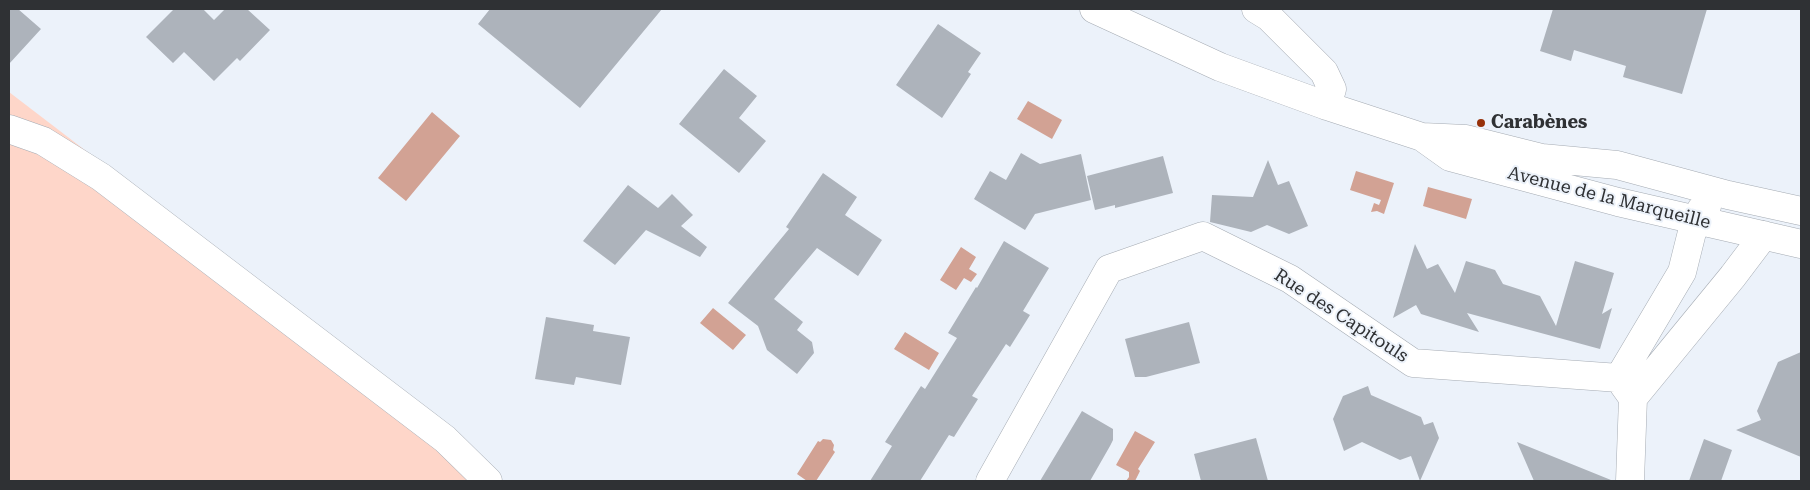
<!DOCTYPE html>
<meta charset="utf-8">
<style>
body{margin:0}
#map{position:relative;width:1810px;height:490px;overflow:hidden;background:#ecf2fa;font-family:"Roboto Serif",serif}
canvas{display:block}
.frame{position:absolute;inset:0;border:10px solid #2f3134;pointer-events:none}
</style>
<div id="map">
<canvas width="1810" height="490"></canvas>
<div class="frame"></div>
</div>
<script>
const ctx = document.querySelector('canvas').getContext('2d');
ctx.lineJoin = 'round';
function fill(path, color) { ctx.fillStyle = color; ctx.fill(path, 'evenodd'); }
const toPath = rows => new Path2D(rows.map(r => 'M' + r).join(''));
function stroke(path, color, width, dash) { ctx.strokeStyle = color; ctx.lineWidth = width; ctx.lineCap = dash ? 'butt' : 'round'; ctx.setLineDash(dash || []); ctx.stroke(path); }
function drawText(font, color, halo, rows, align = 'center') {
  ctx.font = font + ' "Roboto Serif",serif'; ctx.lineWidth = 4; ctx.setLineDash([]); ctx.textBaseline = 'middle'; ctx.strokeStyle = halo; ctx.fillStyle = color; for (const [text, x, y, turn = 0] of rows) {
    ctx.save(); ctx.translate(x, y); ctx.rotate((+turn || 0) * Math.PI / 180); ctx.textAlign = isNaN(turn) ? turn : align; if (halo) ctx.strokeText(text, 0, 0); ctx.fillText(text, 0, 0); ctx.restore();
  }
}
fill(toPath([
 [9,92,465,441,501,481,9,481]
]), '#fed6c9');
fill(toPath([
 [1028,101,1062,120,1052,139,1017,119],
 [432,112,460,136,406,201,378,178],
 [1356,171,1394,183,1384,214,1377,211,1371,212,1374,203,1379,205,1381,200,1350,190],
 [1428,187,1472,199,1466,219,1423,206],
 [961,247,976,257,969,269,977,274,971,282,964,278,956,290,940,280],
 [713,308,746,335,733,350,700,323],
 [905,332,939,353,929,370,894,349],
 [1135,431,1155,442,1138,469,1140,471,1135,481,1126,481,1129,477,1129,472,1116,465],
 [823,439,831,440,834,445,833,450,835,452,816,481,807,481,797,474,818,441,820,442]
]), '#d2a294');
fill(toPath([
 [9,9,18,9,41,29,9,64],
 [174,9,203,9,214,20,225,9,247,9,270,30,240,61,237,58,214,81,184,52,173,63,146,37],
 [490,9,662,9,580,108,478,24],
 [1553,9,1707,9,1682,94,1623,77,1626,66,1574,50,1571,61,1540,51],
 [938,24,981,53,968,72,971,74,942,118,896,85],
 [724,69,757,96,739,118,766,141,739,173,679,124],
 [1021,153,1040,164,1081,154,1091,200,1035,214,1025,230,974,199,990,171,1006,180],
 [1163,156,1173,193,1115,208,1115,205,1095,210,1087,176],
 [1268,160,1278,185,1289,181,1308,226,1289,234,1267,225,1251,232,1210,222,1212,195,1253,197],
 [823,173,857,197,845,215,882,240,858,276,817,248,774,299,803,322,797,330,812,342,814,353,797,374,767,350,758,326,728,303,789,229,786,227],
 [628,185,658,208,672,194,693,215,681,226,707,247,700,257,646,230,615,265,583,241],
 [1004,241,1049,268,1023,311,1030,315,1010,347,1006,344,972,396,978,399,954,437,949,435,920,481,870,481,892,446,885,442,921,386,925,389,957,338,948,333,976,287,977,288],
 [1415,244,1427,269,1438,264,1455,293,1466,261,1495,270,1503,284,1540,296,1556,326,1575,261,1614,273,1602,314,1612,308,1600,349,1467,313,1479,332,1421,314,1416,305,1393,318],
 [546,317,594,325,593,331,630,337,621,385,576,377,574,385,535,379],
 [1189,322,1200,363,1146,377,1135,377,1125,339],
 [1801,352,1801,457,1736,430,1761,420,1757,411,1778,362],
 [1368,386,1371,395,1421,417,1424,425,1433,422,1439,438,1420,481,1411,456,1400,460,1362,442,1344,451,1333,419,1343,396],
 [1082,411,1113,429,1113,440,1110,446,1090,481,1040,481],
 [1256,438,1268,481,1201,481,1194,454],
 [1704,439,1732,450,1721,481,1689,481],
 [1517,442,1611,480,1611,481,1534,481]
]), '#adb3bb');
const minor = toPath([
 [1094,9,1220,67,1327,106,1422,137,1466,139,1542,158,1617,165,1728,195,1801,211],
 [1256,9,1269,17,1324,72,1332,89,1327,106],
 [9,129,43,141,101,177,445,439,488,481],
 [1422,137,1450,157,1618,202,1801,244],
 [1619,378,1682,272,1695,220,1702,208,1707,206],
 [1623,384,1633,398,1630,481],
 [1633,398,1733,276,1764,235],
 [990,481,1109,269,1203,236,1290,279,1413,363,1619,378]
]);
stroke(minor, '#a5abb3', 29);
stroke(minor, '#fff', 28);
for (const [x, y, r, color] of [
 [1481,123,5,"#97310a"]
]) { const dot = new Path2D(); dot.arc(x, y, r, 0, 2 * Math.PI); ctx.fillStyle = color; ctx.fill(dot); stroke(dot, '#ecf2fa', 2); }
drawText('bold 18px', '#2f3134', '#ecf2fa', [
 ["Carabènes",1491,123]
], 'left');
drawText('18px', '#2f3134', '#ecf2fa', [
 ["Avenue de la Marqueille",1609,198,14],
 ["Rue des Capitouls",1341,316,33]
]);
</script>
